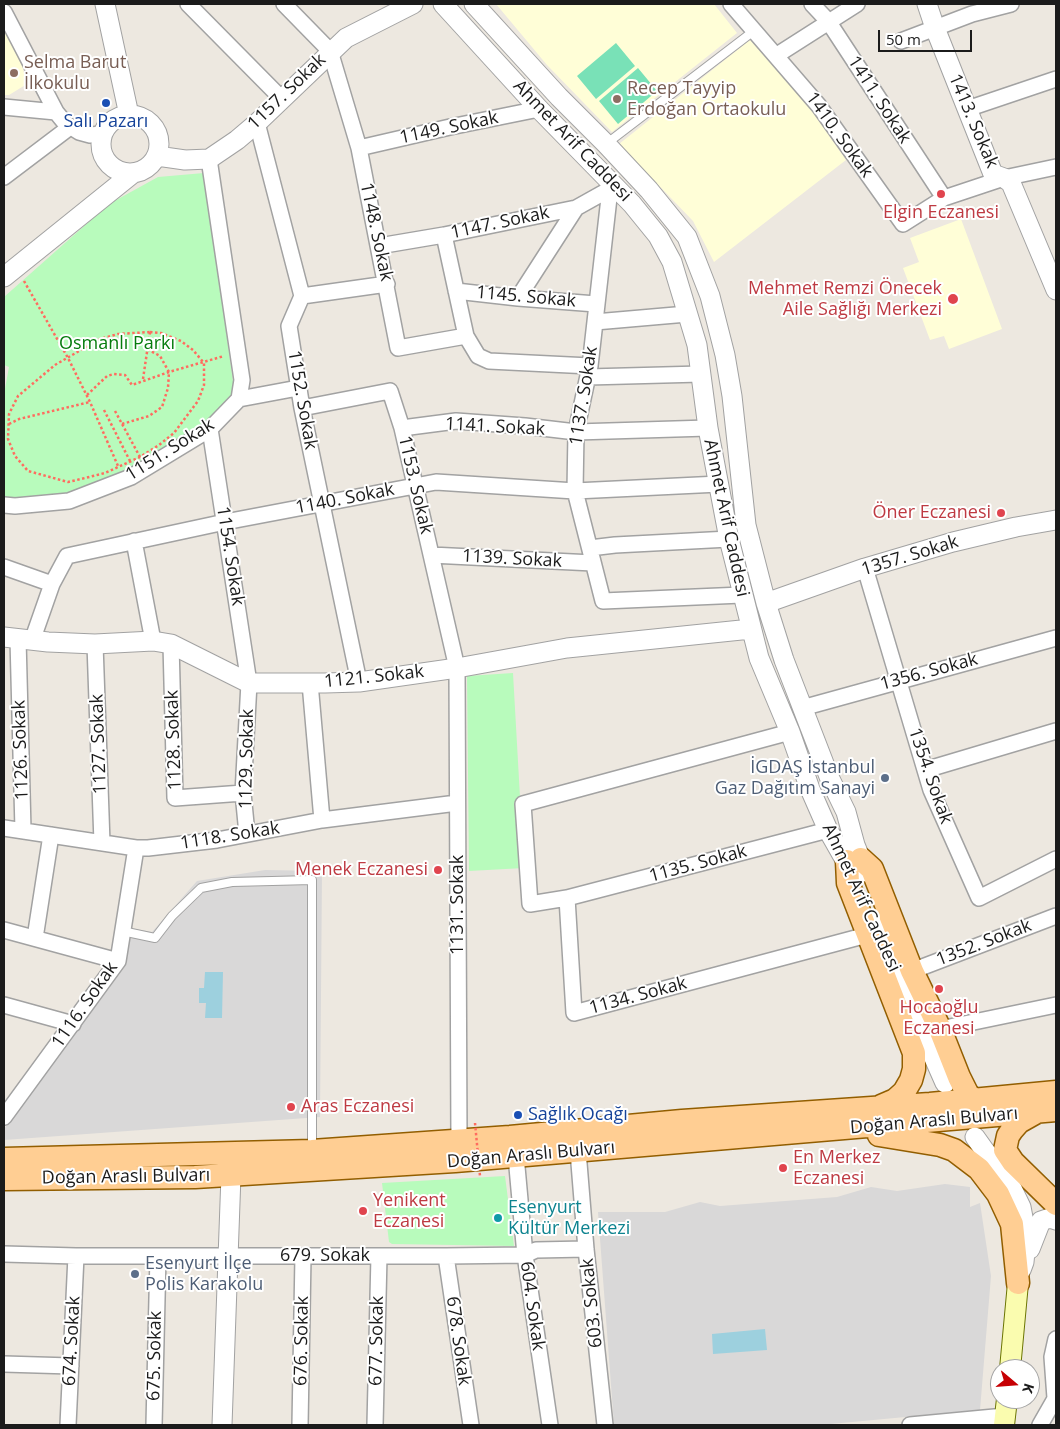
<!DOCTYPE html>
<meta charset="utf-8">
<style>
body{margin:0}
#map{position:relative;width:1060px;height:1429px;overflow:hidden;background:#ede8e0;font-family:"Open Sans",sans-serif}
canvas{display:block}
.frame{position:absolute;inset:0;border:5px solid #1b1b1b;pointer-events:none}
.north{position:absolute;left:990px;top:1359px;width:50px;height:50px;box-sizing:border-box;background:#fff;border:1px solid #a4a4a4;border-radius:50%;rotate:108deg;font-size:14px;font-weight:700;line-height:20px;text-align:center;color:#1b1b1b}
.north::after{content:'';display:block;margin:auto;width:18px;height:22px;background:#c60004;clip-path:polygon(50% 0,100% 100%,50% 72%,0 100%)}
.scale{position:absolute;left:878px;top:30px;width:94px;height:22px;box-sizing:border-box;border:2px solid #1b1b1b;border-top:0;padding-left:6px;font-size:15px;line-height:18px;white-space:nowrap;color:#1b1b1b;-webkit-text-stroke:4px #fff;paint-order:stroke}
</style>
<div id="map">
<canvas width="1060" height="1429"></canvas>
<div class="frame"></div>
<div class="north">K</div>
<div class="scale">50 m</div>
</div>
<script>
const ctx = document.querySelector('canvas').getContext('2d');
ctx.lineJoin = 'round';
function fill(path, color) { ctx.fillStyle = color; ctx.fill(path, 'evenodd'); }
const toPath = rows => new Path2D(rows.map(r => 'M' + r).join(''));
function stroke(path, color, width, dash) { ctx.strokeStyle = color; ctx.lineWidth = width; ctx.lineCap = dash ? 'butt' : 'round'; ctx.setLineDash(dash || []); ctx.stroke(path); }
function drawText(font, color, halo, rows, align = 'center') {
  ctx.font = font + ' "Open Sans",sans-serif'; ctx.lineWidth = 4; ctx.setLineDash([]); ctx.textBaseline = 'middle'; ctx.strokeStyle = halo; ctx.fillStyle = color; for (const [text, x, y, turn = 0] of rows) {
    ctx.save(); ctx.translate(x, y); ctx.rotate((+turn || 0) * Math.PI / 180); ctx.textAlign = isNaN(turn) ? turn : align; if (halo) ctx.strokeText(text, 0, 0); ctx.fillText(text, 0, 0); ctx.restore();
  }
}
fill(toPath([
 [265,870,322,871,320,1117,4,1140,4,1129,126,965,130,928,152,932,197,881],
 [945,1184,970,1187,970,1207,980,1203,991,1276,980,1410,820,1425,614,1425,598,1212,665,1212,700,1202,720,1206,837,1197,871,1187,897,1191]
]), '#d9d8d8');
fill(toPath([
 [496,4,714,4,737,33,612,132,547,65],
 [4,29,21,62,27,84,9,95,4,95],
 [750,40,802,97,846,160,714,262,693,221,619,144],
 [961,219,1002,329,949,349,944,336,930,340,903,268,919,262,910,238]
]), '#fffed7');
fill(toPath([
 [204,173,235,396,205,422,116,480,65,499,4,499,4,394,9,367,4,365,4,297,109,204,158,177],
 [513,673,524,868,469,871,467,676],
 [505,1176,514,1246,392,1244,389,1242,382,1183]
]), '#b8fbbc');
fill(toPath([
 [616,43,635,66,596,99,577,76],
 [638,68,657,91,618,124,599,101]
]), '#79e1b7');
fill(toPath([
 [205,972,223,972,222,1018,205,1018,206,1003,199,1003,199,988,204,988],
 [765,1329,767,1350,713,1354,712,1334]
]), '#9dd0de');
const service = toPath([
 [606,144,755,30],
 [122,931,155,938,172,916,201,888,232,882,312,880,312,1149]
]);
const minor = toPath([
 [188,4,282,99],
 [284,4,330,51,359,148,398,348,466,336],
 [731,4,819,106,903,224,944,198,1004,178,1056,167],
 [812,4,828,21,944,198],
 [4,12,56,112],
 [901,41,972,14,1011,4],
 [777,55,857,4],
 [4,107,56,112,65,123,79,132,90,135,102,134],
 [967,109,1056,79],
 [257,123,302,296,289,326,302,408,359,682],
 [359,148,450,127,539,109],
 [4,177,70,127],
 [610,189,590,366,576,432,575,491,603,601,742,595],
 [444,235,466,336,478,356,489,361,590,366],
 [379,246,444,235,576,208,610,189,613,184],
 [456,291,518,298,596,304],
 [302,296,387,284],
 [518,298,576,208],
 [595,322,687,314],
 [588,377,701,374],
 [239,399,298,388],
 [302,408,390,391,402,428,457,668,459,1141],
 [402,428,456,421,525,426,576,432,708,428],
 [210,429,249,683,243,793,247,834],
 [4,505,15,506,69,501,131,477,210,429,239,399,242,380,209,159],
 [134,541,153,641],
 [590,548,615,545,729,539],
 [431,555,593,563],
 [4,567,52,584],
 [865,568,931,790,979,898,1056,859],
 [18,639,23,830],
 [32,641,52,584,67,556,225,522,436,482,575,491,719,484],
 [95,644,102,843],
 [171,644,175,798,243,793],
 [310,683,322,820],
 [802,708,1056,638],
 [790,732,523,804,530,904,567,898,574,1013,867,935],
 [925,770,1056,731],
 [4,828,136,848,148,848,217,840,322,820,457,803],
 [567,898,828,830],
 [4,930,118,961],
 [35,938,51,835],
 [912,971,1056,916],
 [4,1005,73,1024],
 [940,1029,1056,1005],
 [4,1117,118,961,136,848],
 [578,1151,586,1249,605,1425],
 [516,1156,525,1255,550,1425],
 [4,1254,76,1256,446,1256,525,1255,536,1250,586,1249],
 [446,1256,471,1425],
 [4,1364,71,1366],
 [1055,1398,1052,1357,1056,1339],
 [68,1425,76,1256],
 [154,1425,158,1256],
 [300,1425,303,1256],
 [375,1425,379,1256],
 [910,1425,1005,1416],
 [1040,1425,1056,1397]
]);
const tertiary = toPath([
 [105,4,129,115],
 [443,4,539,109,632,204,658,236,672,262,697,345,708,428,729,539,759,658,790,732,810,789,828,830,853,874],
 [474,4,559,97,606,144,649,190,687,237,710,296,725,355,732,396,746,525,766,603,784,660,830,779,846,812,855,845,866,872],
 [927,4,935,28,993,174,1004,178,1011,183,1056,290],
 '101 144a29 29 0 1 1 58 0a29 29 0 1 1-58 0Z',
 [157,156,185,160,209,159,237,140,257,123,346,38,413,4],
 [4,277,132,174],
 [766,603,865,568,953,542,1016,527,1056,520],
 [4,637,48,642,95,644,153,641,171,644,249,683,325,683,359,682,457,668,567,648,751,629],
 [874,922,945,1083],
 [975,1137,985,1151,1008,1180,1021,1207,1025,1228,1026,1242,1024,1262,1021,1270],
 [1030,1249,1041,1221,1050,1218,1056,1220],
 [222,1425,231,1175]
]);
const secondary = toPath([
 [1010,1369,1018,1283],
 [1004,1425,1007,1399]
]);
const primary = toPath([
 [861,859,872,869,912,971,940,1029,959,1077,968,1095,975,1100],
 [847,861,848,883,914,1053,914,1069,911,1080,904,1092,895,1100,881,1106],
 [1035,1113,1019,1122,1012,1130,1008,1136,1005,1150,1013,1162,1056,1204],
 [879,1135,940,1145,954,1150,979,1169,998,1194,1012,1224,1018,1283],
 [4,1159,312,1151,510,1137,682,1121,930,1104,1056,1092],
 [4,1179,195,1177,455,1161,1056,1110]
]);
stroke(service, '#a2a2a2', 10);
stroke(minor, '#a2a2a2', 18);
stroke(tertiary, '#a2a2a2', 21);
stroke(secondary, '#6a7400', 22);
stroke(primary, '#925e00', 25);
stroke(toPath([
 [24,281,68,358,90,402,118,466],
 [150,332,161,333,181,341,193,350,204,363,204,385,198,401,174,433,159,445,140,457,105,473,81,479,68,482,28,471,15,456,8,439,9,414,18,396,55,365,100,339,118,334,150,332],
 [143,379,150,332],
 [87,395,107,376,114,374,125,375,132,385,169,372,224,356],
 [104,410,130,461],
 [115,411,140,457],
 [9,424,19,419,90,402],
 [122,424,149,416,162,407,168,388,169,372,160,356,147,349]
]), '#ff6c5f', 2.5, [2.5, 2.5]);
stroke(service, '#fff', 8);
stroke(minor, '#fff', 15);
stroke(tertiary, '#fff', 19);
stroke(secondary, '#fafcaf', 20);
stroke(primary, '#ffce93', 22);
stroke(toPath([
 [475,1123,480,1176]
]), '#ff6c5f', 2.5, [2.5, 2.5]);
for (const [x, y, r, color] of [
 [14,73,5,"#8d6e63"],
 [617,99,5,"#8d6e63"],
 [106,103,5,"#1a4fb4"],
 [941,194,5,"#e0444e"],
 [953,299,6,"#e0444e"],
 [1001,513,5,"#e0444e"],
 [885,778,5,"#5c6f8a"],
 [438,870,5,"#e0444e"],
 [939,989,5,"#e0444e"],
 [291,1107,5,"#e0444e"],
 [518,1115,5,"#1a4fb4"],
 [783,1168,5,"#e0444e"],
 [363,1211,5,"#e0444e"],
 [498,1218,5,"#0f9aa8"],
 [135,1274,5,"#5c6f8a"]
]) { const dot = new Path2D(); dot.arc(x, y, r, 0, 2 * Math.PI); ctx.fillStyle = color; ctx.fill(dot); stroke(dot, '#fff', 2); }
drawText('18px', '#785e54', '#fff', [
 ["Selma Barut",24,63],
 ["İlkokulu",24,84],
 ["Recep Tayyip",627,89],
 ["Erdoğan Ortaokulu",627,110]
], 'left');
drawText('18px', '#1b1b1b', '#fff', [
 ["1157. Sokak",287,92,-44],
 ["1411. Sokak",879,100,57],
 ["1413. Sokak",973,121,67],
 ["1149. Sokak",449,128,-12],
 ["1410. Sokak",839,135,54],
 ["Ahmet Arif Caddesi",572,141,46],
 ["1147. Sokak",500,223,-12],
 ["1148. Sokak",376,232,78],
 ["1145. Sokak",526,297,5],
 ["1137. Sokak",584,396,-81],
 ["1152. Sokak",302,400,80],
 ["1141. Sokak",495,427,3],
 ["1151. Sokak",170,450,-32],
 ["1153. Sokak",415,485,77],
 ["1140. Sokak",345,499,-11],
 ["Ahmet Arif Caddesi",726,518,78],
 ["1154. Sokak",230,556,81],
 ["1357. Sokak",910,556,-17],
 ["1139. Sokak",512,559,3],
 ["1356. Sokak",929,672,-15],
 ["1121. Sokak",374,677,-6],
 ["1128. Sokak",174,740,-92],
 ["1127. Sokak",99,744,-92],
 ["1126. Sokak",21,750,-92],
 ["1129. Sokak",247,759,-89],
 ["1354. Sokak",930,776,71],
 ["1118. Sokak",230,836,-9],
 ["1135. Sokak",698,864,-15],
 ["Ahmet Arif Caddesi",861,898,65],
 ["1131. Sokak",458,905,-90],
 ["1352. Sokak",984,943,-21],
 ["1134. Sokak",638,996,-15],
 ["1116. Sokak",85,1005,-55],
 ["Doğan Araslı Bulvarı",934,1121,-5],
 ["Doğan Araslı Bulvarı",531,1155,-5],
 ["Doğan Araslı Bulvarı",126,1177,-1],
 ["679. Sokak",325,1256],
 ["603. Sokak",592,1303,-96],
 ["604. Sokak",532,1306,82],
 ["674. Sokak",72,1341,-87],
 ["676. Sokak",302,1341,-89],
 ["677. Sokak",377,1341,-89],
 ["678. Sokak",458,1341,82],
 ["675. Sokak",155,1356,-89]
]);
drawText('18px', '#164399', '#fff', [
 ["Salı Pazarı",106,122],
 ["Sağlık Ocağı",528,1115,"left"]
]);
drawText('18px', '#be3a42', '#fff', [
 ["Elgin Eczanesi",941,213,"center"],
 ["Mehmet Remzi Önecek",942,289],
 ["Aile Sağlığı Merkezi",942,310],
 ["Öner Eczanesi",991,513],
 ["Menek Eczanesi",428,870],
 ["Hocaoğlu",939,1008,"center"],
 ["Eczanesi",939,1029,"center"],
 ["Aras Eczanesi",301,1107,"left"],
 ["En Merkez",793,1158,"left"],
 ["Eczanesi",793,1179,"left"],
 ["Yenikent",373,1201,"left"],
 ["Eczanesi",373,1222,"left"]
], 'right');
drawText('18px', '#067c0d', '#fff', [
 ["Osmanlı Parkı",117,344]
]);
drawText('18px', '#4e5e75', '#fff', [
 ["İGDAŞ İstanbul",875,768],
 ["Gaz Dağıtım Sanayi",875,789],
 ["Esenyurt İlçe",145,1264,"left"],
 ["Polis Karakolu",145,1285,"left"]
], 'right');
drawText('18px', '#0d838f', '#fff', [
 ["Esenyurt",508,1208],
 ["Kültür Merkezi",508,1229]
], 'left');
</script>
